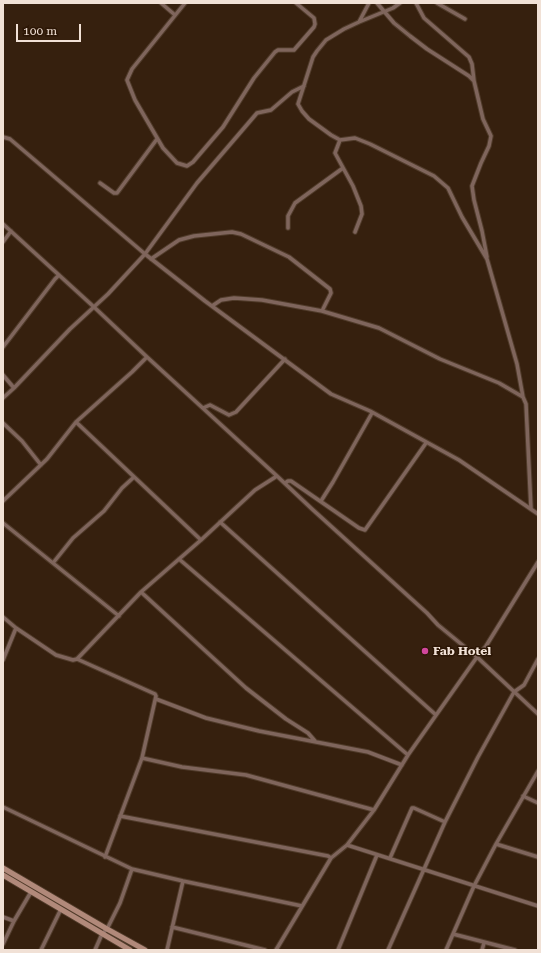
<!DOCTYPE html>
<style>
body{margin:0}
#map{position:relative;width:541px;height:953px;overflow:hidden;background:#36200e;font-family:"Roboto Serif",serif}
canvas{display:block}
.frame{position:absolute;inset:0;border:4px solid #f1e1d6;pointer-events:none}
.scale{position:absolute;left:16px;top:24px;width:65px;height:18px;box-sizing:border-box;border:2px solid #f1e1d6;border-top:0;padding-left:5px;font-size:12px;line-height:14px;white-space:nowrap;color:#f1e1d6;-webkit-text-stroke:3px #2c1605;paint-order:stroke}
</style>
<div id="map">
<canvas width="541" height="953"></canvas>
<div class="frame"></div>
<div class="scale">100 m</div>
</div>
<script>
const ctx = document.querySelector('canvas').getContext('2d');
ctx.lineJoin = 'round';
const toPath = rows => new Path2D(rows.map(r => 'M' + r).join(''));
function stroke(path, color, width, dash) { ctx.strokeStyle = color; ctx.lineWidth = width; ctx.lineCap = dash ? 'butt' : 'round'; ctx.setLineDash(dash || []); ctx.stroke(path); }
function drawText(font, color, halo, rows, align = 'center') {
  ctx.font = font + ' "Roboto Serif",serif'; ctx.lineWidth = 3; ctx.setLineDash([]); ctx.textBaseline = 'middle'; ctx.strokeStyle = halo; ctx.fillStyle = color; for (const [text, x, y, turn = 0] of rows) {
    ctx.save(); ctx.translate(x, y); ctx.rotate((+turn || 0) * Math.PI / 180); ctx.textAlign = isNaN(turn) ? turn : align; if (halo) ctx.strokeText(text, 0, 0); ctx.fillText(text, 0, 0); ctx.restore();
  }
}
const street = toPath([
 [161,3,175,15],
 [185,3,132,69,127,80,135,100,163,148,177,163,187,166,193,162,223,127,254,78,275,52,278,50,294,50,314,27,315,24,314,18,296,3],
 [369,3,359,22,344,29,326,40,317,51,313,57,298,104,302,111,309,119,331,135,340,140,355,138,370,144,434,176,448,188,462,217,487,259,517,364,523,397],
 [377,3,394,23,410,36,427,49,469,76,474,81,483,119,491,136,489,146,481,163,472,186,474,200,482,231,487,257],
 [416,3,424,18,469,57,472,64,474,81],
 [437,3,465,19],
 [359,22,393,8,400,3],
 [3,137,10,139,145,254,205,301,331,394,370,411,459,460,538,514],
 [340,140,335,153,353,186,361,206,362,214,355,232],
 [100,183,114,193,117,193,157,139],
 [3,224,94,307,147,357,132,372,76,422,47,459,3,501],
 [288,228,288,216,295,203,343,168],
 [3,242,11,231],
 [151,259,179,240,194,236,232,232,241,234,289,257,330,289,331,293,322,311],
 [212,306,221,300,234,298,262,300,322,311,379,328,440,359,499,383,523,397,526,404,531,509],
 [3,347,55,279,59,275],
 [147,357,277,476],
 [3,375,14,388],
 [3,398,14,388,70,329,108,294,145,254,197,183,257,113,271,110,292,92,304,86],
 [203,408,210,405,229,415,236,412,285,359],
 [76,422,201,540],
 [3,423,22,441,41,465],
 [285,483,288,481,291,481,359,528,365,530,426,443],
 [321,501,333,482,372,413],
 [220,522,436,715],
 [3,523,119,616],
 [179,559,408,755],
 [53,563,73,538,104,511,122,488,134,477],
 [141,592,246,688,286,719,308,733,315,741],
 [3,617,16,628,56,655,73,660,77,659,155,694,156,696,142,758,105,857],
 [77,659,141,592,201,540,255,490,277,476,312,509,427,613,438,625,477,657,538,714],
 [3,660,16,628],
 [156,699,206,718,259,731,368,752,402,765],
 [142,758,182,767,246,775,374,810],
 [523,796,538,803],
 [3,807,132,869,183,881,302,906],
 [120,816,328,856,331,858],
 [496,844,538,857],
 [347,845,538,906],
 [390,858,412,808,414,808,445,822],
 [3,917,14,921],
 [172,927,265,950],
 [453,934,515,950],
 [3,944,14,921,31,892],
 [41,950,61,909],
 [95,950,102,934,107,929,120,903,132,869],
 [167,950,183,881],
 [276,950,331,858,347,845,374,810,408,755,477,657,486,646,538,562],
 [338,950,377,855],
 [388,950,445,822,478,757,514,692,524,685,538,659],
 [446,950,474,886,496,844,538,771],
 [482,950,484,943]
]);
const secondary = toPath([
 [3,868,107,929,145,950],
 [3,875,130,950]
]);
stroke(street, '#503b2a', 5.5);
stroke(secondary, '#503b2a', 7);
stroke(street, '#7f655c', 3.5);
stroke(secondary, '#b1897a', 5);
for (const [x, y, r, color] of [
 [425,651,4,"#d1479c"]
]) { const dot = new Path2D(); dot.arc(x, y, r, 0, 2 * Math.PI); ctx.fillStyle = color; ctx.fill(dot); stroke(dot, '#2c1605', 1.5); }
drawText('bold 12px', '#f1e1d6', '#2c1605', [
 ["Fab Hotel",433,651]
], 'left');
</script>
